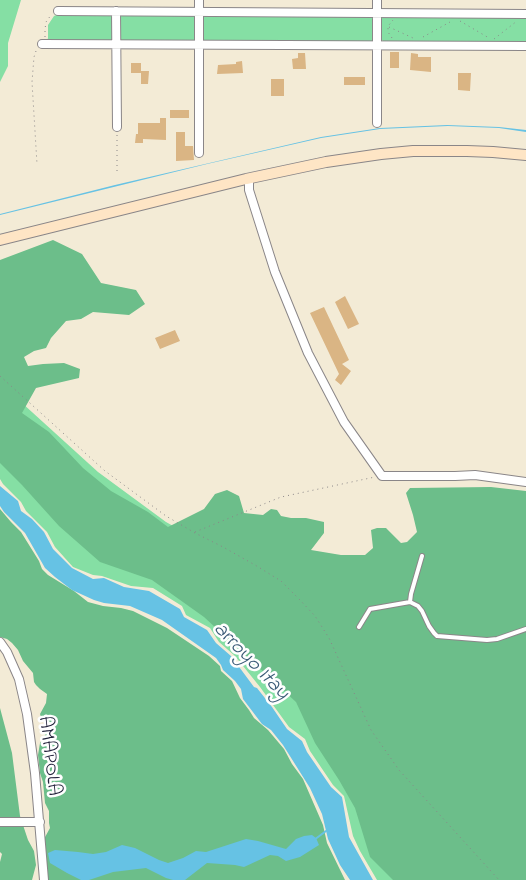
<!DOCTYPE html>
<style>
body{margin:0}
canvas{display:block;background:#f3ebd6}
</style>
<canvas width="526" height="880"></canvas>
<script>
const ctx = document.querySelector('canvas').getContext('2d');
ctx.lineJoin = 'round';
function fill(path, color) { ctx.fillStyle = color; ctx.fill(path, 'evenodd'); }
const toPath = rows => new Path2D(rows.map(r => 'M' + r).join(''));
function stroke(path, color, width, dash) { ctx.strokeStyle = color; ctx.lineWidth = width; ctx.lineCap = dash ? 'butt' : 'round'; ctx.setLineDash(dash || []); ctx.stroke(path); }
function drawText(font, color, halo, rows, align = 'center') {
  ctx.font = font + ' "Indie Flower",sans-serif'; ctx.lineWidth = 5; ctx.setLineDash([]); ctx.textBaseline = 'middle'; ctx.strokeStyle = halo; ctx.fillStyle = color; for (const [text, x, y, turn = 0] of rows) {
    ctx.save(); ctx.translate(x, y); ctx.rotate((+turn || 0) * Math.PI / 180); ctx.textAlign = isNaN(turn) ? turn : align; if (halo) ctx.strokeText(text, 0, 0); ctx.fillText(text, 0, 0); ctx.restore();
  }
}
fill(toPath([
 [0,0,21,0,8,43,8,66,0,82],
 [59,14,113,14,113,41,47,41,48,38,48,25,54,16],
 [119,15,195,15,195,41,119,41],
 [203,15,373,16,373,42,205,42,203,40],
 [382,16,526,17,526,42,384,42,381,39,381,18],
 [0,383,98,472,166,522,191,536,492,880,377,880,360,851,353,836,344,796,333,785,310,751,305,739,289,727,260,687,235,656,219,642,210,628,186,615,182,606,153,588,131,586,102,576,93,575,73,567,55,547,47,532,26,511,21,502,3,484,0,479]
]), '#85dfa4');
fill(toPath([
 [53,240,82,254,101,283,136,290,145,304,129,315,93,312,81,319,66,321,51,338,46,348,34,351,24,357,28,366,43,364,64,363,80,369,79,378,36,388,22,413,49,432,83,468,111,491,148,512,168,527,204,509,215,494,227,490,239,496,244,513,263,515,271,509,277,510,281,516,291,518,306,518,324,522,324,533,311,550,341,555,365,555,373,548,371,530,377,528,386,528,401,543,407,542,417,532,413,515,406,493,410,488,491,487,526,491,526,880,393,880,370,857,355,808,339,780,315,743,296,702,204,617,152,580,100,562,59,526,22,485,0,463,0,260],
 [0,509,11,522,21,532,39,561,42,569,48,575,74,591,88,602,103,606,121,608,133,611,167,628,209,656,220,666,221,671,232,681,240,698,249,710,254,718,268,730,284,749,292,764,303,779,323,825,327,843,345,880,47,880,43,846,44,839,50,828,49,823,49,811,45,803,43,782,40,773,38,755,40,743,47,732,49,726,42,720,40,714,46,703,47,694,40,689,36,685,34,682,33,673,23,661,18,650,12,643,7,639,0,637],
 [0,708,12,753,20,816,28,840,34,851,36,865,32,880,0,880,0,862,2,854,0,852]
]), '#6cbe8a');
fill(toPath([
 [447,125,499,127,526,130,526,132,499,128,448,126,380,129,321,138,207,164,0,215,0,214,115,185,321,137,380,128],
 [0,486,18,501,21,511,32,519,44,532,53,549,72,568,93,579,104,578,124,587,149,591,180,609,184,617,207,630,216,643,231,656,254,687,257,688,272,707,287,729,302,741,307,752,331,787,342,797,349,837,373,880,350,880,340,865,328,839,322,814,310,788,283,745,271,730,262,724,243,699,241,689,235,681,223,670,221,665,216,658,162,620,130,606,104,603,94,600,72,590,55,577,45,568,25,533,4,512,0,506],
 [312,835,316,838,319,845,300,857,286,861,278,856,270,855,244,867,235,865,207,863,185,880,173,880,166,878,146,868,113,872,89,880,81,880,67,873,50,863,48,853,55,850,78,852,93,854,106,852,122,845,135,848,159,860,168,863,183,858,196,851,206,852,246,839,258,841,286,849,296,839,304,836]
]), '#66c2e4');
stroke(toPath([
 [314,840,326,831]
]), '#66c2e4', 2);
fill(toPath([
 [390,52,399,52,399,68,390,68],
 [298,53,305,53,306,69,293,69,292,59,298,58],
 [411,53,418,54,418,57,431,57,431,72,410,70],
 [242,61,243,73,217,74,218,65,236,64,236,62],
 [131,63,141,63,141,71,149,71,148,84,141,84,141,73,131,73],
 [458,73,471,73,470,91,458,90],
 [344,77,365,77,365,85,344,85],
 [271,79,284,79,284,96,271,96],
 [170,110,189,110,189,118,170,118],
 [160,118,166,118,166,140,143,139,143,143,135,143,136,134,138,134,138,123,160,123],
 [176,132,185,132,185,146,193,146,194,160,176,161],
 [345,296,359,324,348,329,335,302],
 [324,307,349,360,342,364,351,371,341,385,335,380,339,374,310,313],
 [175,330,180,341,160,349,155,338]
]), '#dab584');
const lane = toPath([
 [410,602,411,594,422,556],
 [359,627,370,609,410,602,418,606,422,611,429,626,434,633,437,636,487,640,497,639,526,629]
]);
const street = toPath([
 [199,0,199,153],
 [377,0,377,123],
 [58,11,526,14],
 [116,11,117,127],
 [42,44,526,46],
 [249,179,249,190,275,272,308,353,344,422,382,476,455,476,475,475,526,482],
 [0,642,7,652,19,679,27,714,35,773,44,880],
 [0,822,40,822]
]);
const secondary = toPath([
 [0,240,246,179,326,162,381,154,413,151,467,151,493,152,526,155]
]);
stroke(lane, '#8a8688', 6);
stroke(street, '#8a8688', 10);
stroke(secondary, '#8a8688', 12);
stroke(toPath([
 [460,21,489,38],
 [389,27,413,38],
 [45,37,45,29,46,22,51,15],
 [423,37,450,22],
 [392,38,388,32,388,28,389,25,393,20],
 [494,39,517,21],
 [36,51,34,57,32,82,37,164],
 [117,135,117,174],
 [0,376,105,471,166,516,195,533,223,547,255,565,281,581,300,600,315,616,329,638,371,730,399,770,499,880],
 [195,532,281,497,375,477]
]), '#8a8688', 1, [1, 4]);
stroke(lane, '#fff', 4);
stroke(street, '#fff', 8);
stroke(secondary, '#fee5c5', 10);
drawText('20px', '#22223b', '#fff', [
 ["AMAPOLA",48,756,83]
]);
drawText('italic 21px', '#3a5a76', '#fff', [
 ["arroyo Itay",250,662,46]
]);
</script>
